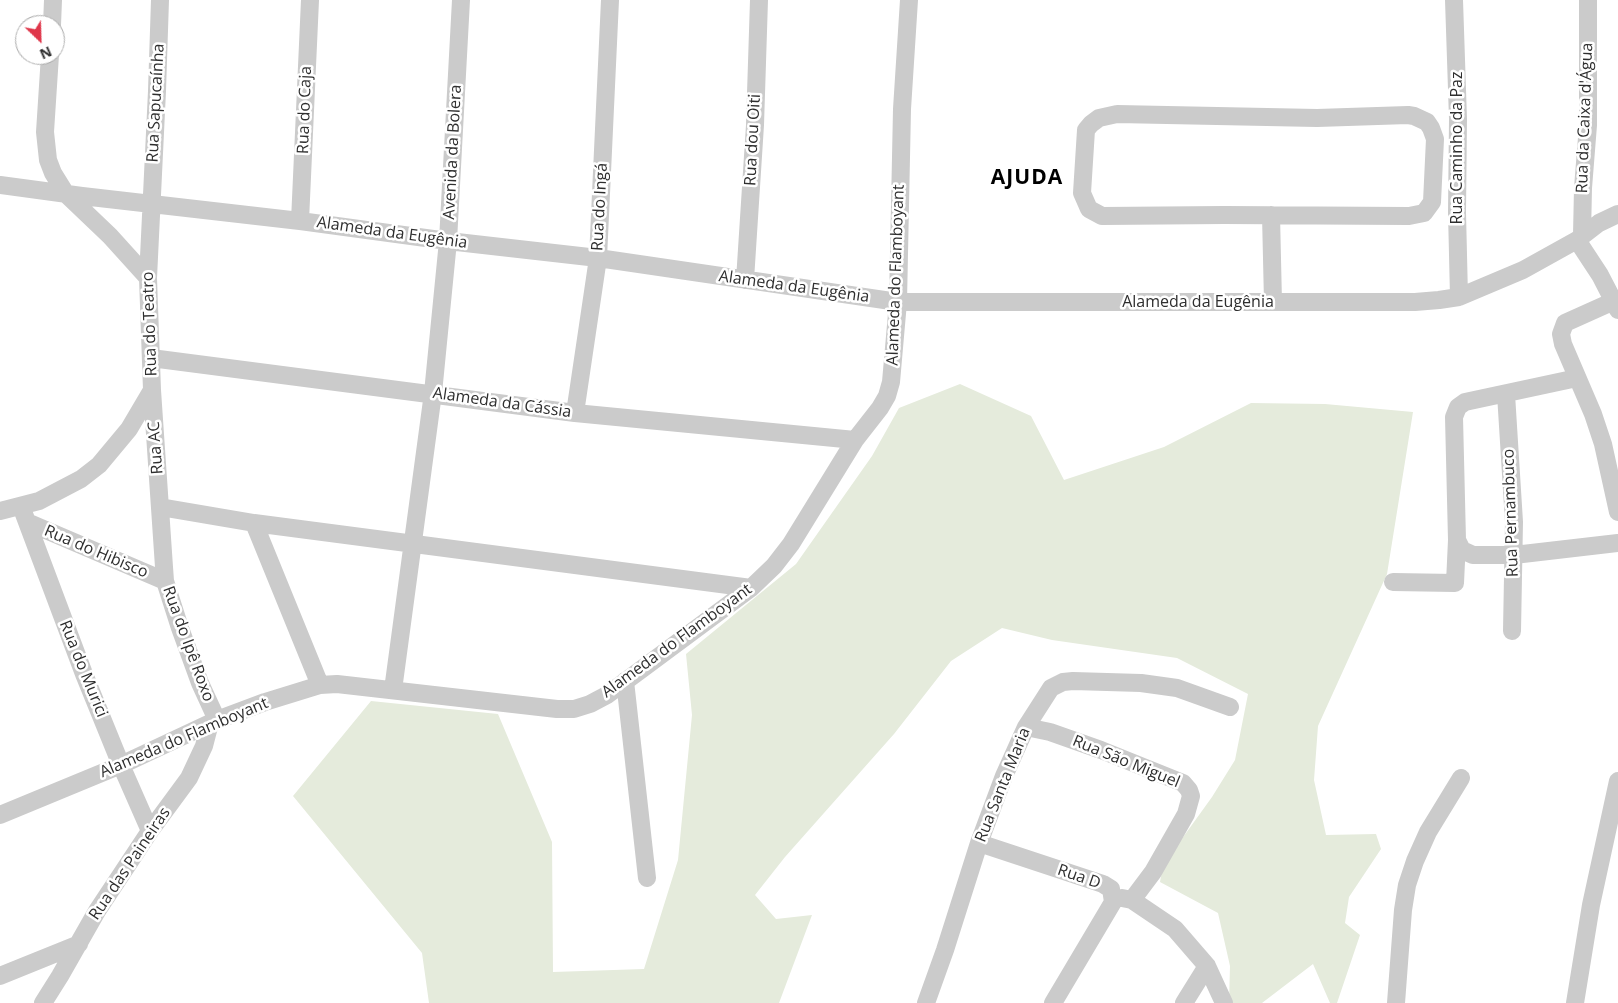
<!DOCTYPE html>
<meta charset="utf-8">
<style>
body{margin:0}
#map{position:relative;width:1618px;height:1003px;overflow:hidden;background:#fff;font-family:"Open Sans",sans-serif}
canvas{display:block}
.north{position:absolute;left:15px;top:15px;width:50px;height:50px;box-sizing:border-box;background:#fff;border:1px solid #ababab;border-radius:50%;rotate:156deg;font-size:14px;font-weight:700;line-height:20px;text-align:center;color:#2e2e2e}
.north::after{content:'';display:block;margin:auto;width:18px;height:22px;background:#df364a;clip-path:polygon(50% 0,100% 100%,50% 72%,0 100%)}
</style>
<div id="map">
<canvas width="1618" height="1003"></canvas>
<div class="north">N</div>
</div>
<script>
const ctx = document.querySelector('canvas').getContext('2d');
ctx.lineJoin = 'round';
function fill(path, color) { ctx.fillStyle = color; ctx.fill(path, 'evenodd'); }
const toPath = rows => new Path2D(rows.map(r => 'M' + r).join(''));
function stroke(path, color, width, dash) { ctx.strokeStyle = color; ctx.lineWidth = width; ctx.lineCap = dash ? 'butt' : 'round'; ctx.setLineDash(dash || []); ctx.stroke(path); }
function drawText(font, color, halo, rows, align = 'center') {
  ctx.font = font + ' "Open Sans",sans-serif'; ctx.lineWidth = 5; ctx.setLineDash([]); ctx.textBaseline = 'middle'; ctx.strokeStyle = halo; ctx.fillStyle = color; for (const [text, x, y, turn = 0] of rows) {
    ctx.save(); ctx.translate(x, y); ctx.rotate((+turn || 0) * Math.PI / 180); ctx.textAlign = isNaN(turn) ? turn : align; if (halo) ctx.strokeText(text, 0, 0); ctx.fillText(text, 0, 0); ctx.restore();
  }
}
fill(toPath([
 [960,384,1031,416,1064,480,1164,447,1251,403,1325,404,1413,412,1387,574,1318,726,1314,780,1326,835,1376,834,1381,849,1349,897,1345,923,1360,935,1337,1003,1330,1003,1313,964,1262,1003,1229,1003,1230,966,1218,913,1160,882,1163,865,1212,797,1235,760,1248,694,1177,658,1052,640,1002,628,951,661,894,734,785,857,755,895,776,919,812,915,779,1003,429,1003,422,953,293,796,371,701,498,714,552,842,553,972,644,969,678,860,692,715,686,654,796,564,872,456,899,408]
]), '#e5ebdc');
stroke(toPath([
 [160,0,157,91,148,278,152,390,164,567,165,581,180,628,200,683,217,720],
 [1454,0,1458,119,1457,212,1459,297],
 [52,25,53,0],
 [50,55,45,132,48,160,53,173,66,194,110,236,148,278],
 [1117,114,1317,118,1408,115,1414,116,1427,122,1431,128,1435,139,1432,202,1424,213,1409,216,1224,215,1102,216,1089,209,1082,193,1086,130,1091,124,1099,118,1117,114],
 [0,185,82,196,300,221,448,241,598,258,898,302,1415,302,1439,300,1459,297,1523,270,1577,240,1599,223,1618,214],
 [1271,215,1273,302],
 [300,221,310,0],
 [1582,235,1583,188,1588,125,1588,0],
 [1577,240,1600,275,1618,310],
 [745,280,755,125,759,0],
 [1614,301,1565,323,1561,334,1563,344,1593,414,1603,444,1618,512],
 [151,358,575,413,855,440],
 [1577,378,1465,402,1458,407,1454,417,1457,540,1462,550,1473,555,1514,555,1618,543],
 [1506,394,1514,522,1512,631],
 [575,413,598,258,610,0],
 [21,506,84,674,121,765,150,831],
 [160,507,254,523,751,588],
 [0,511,39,501,81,479,99,465,129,429,152,390],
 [27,522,165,581],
 [254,523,320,685],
 [1393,582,1455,583,1457,540],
 [625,681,647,878],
 [393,690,433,393,448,241,461,0],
 [1026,727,1050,732,1101,750,1183,783,1189,790,1191,796,1186,814,1153,872,1132,900],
 [0,815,121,765,217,720,265,702,320,685,337,684,557,709,574,709,590,704,607,695,751,588,774,566,791,544,855,440,880,408,887,396,891,382,898,302,902,109,909,0],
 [979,843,1103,884,1111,889,1113,902,1053,1003],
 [1122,898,1132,900,1175,929,1207,966,1224,1003],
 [0,976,79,944],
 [43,1003,60,976,97,911,150,831,189,778,204,746,210,723],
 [926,1003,945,950,979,843,1004,776,1026,727,1051,688,1063,682,1073,681,1141,683,1177,688,1230,707],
 [1184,1003,1207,966],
 [1396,1003,1403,910,1407,885,1415,861,1428,832,1461,778],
 [1575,1003,1591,905,1618,781]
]), '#cbcbcb', 18);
drawText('16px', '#2e2e2e', '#fff', [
 ["Rua Sapucaínha",156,103,-87],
 ["Rua do Caja",305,110,-88],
 ["Rua da Caixa d'Água",1585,118,-88],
 ["Rua dou Oiti",753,140,-87],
 ["Rua Caminho da Paz",1457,148,-90],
 ["Avenida da Bolera",453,152,-87],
 ["Rua do Ingá",600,207,-87],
 ["Alameda da Eugênia",392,233,8],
 ["Alameda do Flamboyant",896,275,-88],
 ["Alameda da Eugênia",794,287,8],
 ["Alameda da Eugênia",1198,302],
 ["Rua do Teatro",150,324,-92],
 ["Alameda da Cássia",502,403,8],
 ["Rua AC",156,448,-94],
 ["Rua Pernambuco",1511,513,-92],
 ["Rua do Hibisco",96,552,23],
 ["Alameda do Flamboyant",677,641,-36],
 ["Rua do Ipê Roxo",188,644,70],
 ["Rua do Murici",83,669,68],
 ["Alameda do Flamboyant",184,738,-23],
 ["Rua São Miguel",1126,762,22],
 ["Rua Santa Maria",1003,785,-68],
 ["Rua das Paineiras",130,864,-56],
 ["Rua D",1079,877,19]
]);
ctx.letterSpacing = '1px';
drawText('bold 21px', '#000', '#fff', [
 ["AJUDA",1027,178]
]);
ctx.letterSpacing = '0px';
</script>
